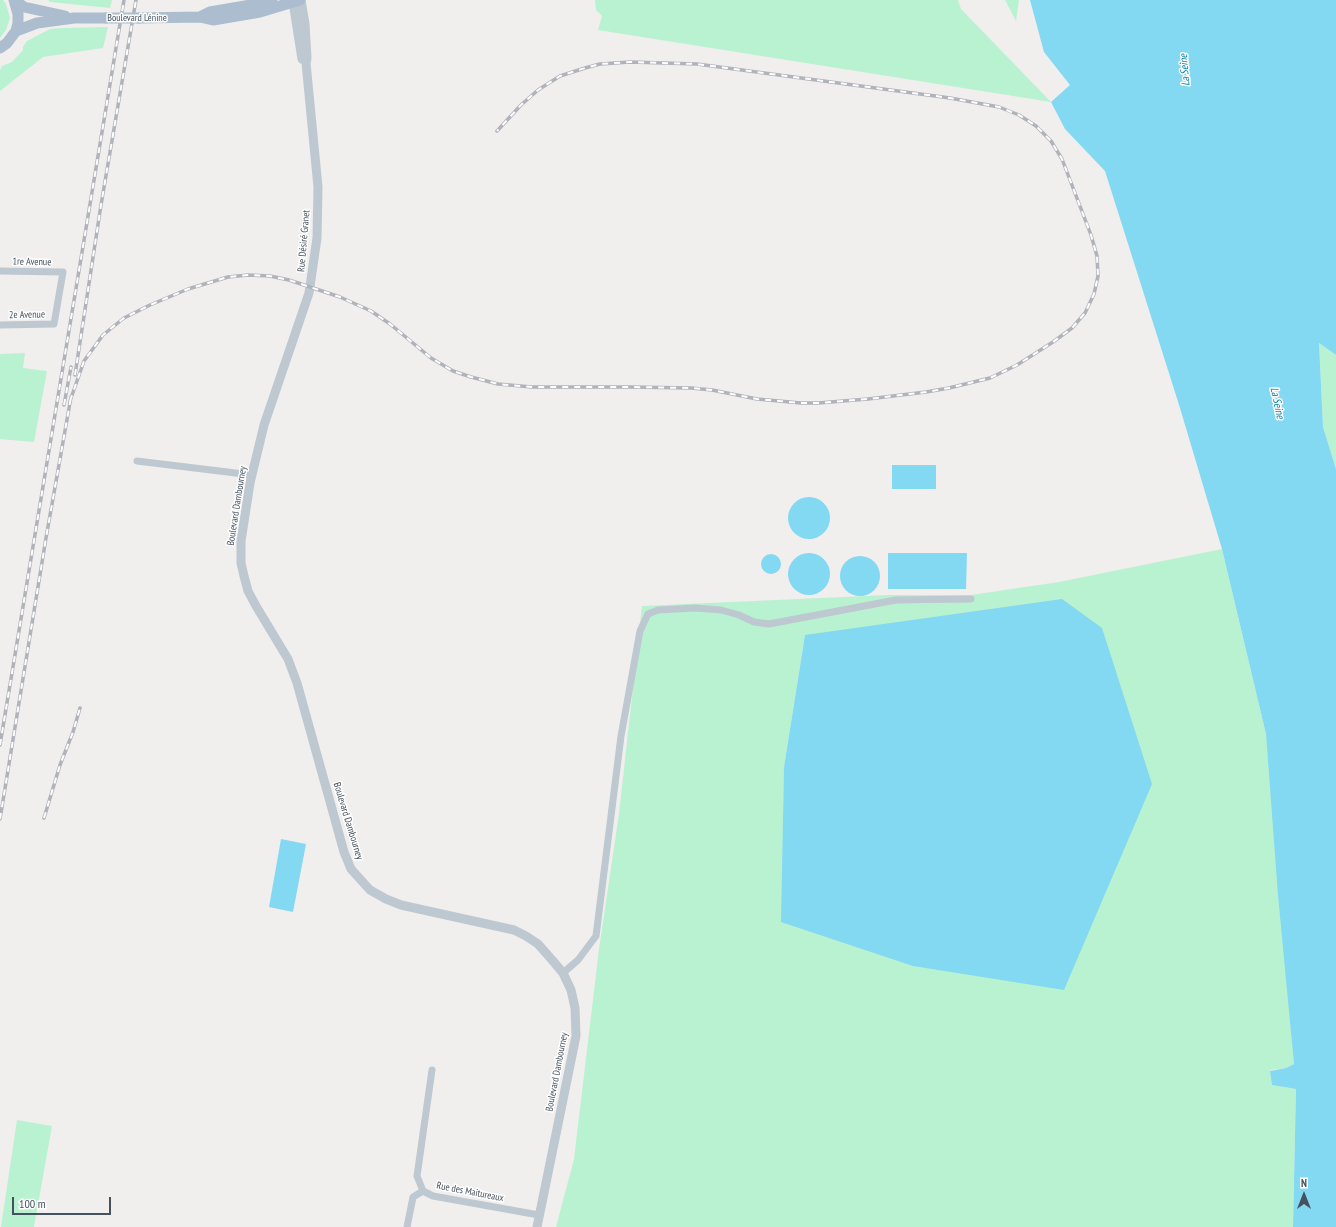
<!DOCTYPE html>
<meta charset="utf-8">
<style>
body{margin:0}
#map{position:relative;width:1336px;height:1227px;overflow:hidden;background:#f1eeee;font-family:"PT Sans Narrow",sans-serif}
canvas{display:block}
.north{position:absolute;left:1284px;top:1175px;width:40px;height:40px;-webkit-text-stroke:3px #fff;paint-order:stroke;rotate:0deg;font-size:11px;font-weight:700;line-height:16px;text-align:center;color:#45515d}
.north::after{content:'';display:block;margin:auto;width:14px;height:18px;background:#45515d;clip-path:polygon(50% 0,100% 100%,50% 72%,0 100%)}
.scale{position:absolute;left:12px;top:1197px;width:99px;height:18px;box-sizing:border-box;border:2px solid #45515d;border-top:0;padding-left:5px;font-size:12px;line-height:14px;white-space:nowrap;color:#45515d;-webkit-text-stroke:3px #fff;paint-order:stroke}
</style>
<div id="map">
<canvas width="1336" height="1227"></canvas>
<div class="north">N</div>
<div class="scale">100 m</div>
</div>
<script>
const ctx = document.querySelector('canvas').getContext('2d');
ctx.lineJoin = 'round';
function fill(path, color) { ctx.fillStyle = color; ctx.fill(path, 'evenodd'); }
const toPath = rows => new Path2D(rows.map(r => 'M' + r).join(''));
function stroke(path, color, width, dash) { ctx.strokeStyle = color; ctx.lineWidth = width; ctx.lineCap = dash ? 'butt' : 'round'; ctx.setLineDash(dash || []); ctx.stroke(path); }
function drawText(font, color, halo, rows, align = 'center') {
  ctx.font = font + ' "PT Sans Narrow",sans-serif'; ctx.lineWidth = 3; ctx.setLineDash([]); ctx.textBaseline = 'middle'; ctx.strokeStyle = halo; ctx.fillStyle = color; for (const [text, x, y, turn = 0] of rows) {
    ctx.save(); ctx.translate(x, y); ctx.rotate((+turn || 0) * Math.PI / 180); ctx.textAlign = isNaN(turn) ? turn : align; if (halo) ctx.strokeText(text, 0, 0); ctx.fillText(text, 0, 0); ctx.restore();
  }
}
fill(toPath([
 [0,0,3,0,6,4,10,18,6,30,0,38],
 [48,0,112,0,110,8,50,2],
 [595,0,958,0,961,9,1051,102,598,30,602,16,596,10],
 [1005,0,1019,0,1016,21],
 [108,27,103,48,43,57,0,91,0,70,2,66,12,62,23,50,23,47,27,41,50,29,62,28],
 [1319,343,1336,355,1336,469,1323,427],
 [25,353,23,368,47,371,34,442,0,439,0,354],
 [1222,549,1266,734,1294,1064,1286,1068,1270,1070,1272,1085,1296,1089,1293,1227,556,1227,574,1159,599,949,619,814,642,606,888,595,971,595,1059,582],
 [805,635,782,922,784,767],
 [17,1120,52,1126,34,1227,1,1227]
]), '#b9f2d0');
fill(toPath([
 [1030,0,1336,0,1336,355,1319,343,1323,427,1336,469,1336,1227,1293,1227,1296,1089,1272,1085,1270,1071,1286,1068,1294,1064,1278,895,1266,734,1222,549,1180,408,1105,171,1065,129,1051,102,1070,85,1044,52],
 [892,465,936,465,936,489,892,489],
 '788 518a21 21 0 1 1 42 0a21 21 0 1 1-42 0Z',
 [888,553,967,553,966,589,888,589],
 '788 574a21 21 0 1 1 42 0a21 21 0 1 1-42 0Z',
 '761 564a10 10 0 1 1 20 0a10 10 0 1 1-20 0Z',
 '840 576a20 20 0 1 1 40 0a20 20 0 1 1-40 0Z',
 [1062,599,1102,628,1152,784,1064,990,913,966,781,922,784,767,805,635],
 [281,839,306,844,293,912,269,907]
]), '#83d8f2');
stroke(toPath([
 [0,271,63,272,54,324,0,325],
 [137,461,252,475],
 [563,973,578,960,596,936,621,736,640,631,648,614,658,610,695,608,721,610,739,615,754,622,769,624,896,600,971,599],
 [432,1070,417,1176,423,1191,433,1196,539,1215],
 [407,1227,413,1197,423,1191]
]), '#bdc8d1', 7);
stroke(toPath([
 [301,0,305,24,307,58,306,63,318,187,317,238,309,293,264,425,250,483,241,541,241,563,244,576,248,591,256,606,288,659,297,683,344,852,351,869,370,890,386,899,401,905,514,930,526,936,538,944,553,961,563,973,571,990,575,1008,576,1036,537,1227],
 [293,2,302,59]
]), '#bdc8d1', 9);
stroke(toPath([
 [14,0,24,7,65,16],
 [200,17,210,12,262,3,272,0],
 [139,18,200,17,213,20,260,12,300,0],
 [16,31,37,23,74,18,106,18],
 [0,48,7,43,16,31,18,23,18,14,14,0]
]), '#acbdcf', 11);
const rail = toPath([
 [75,375,101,205,136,0],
 [70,401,84,361,103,335,124,318,150,305,188,289,228,277,248,275,270,276,289,280,340,297,371,311,390,324,431,358,453,371,471,377,498,384,532,387,630,387,691,388,712,390,757,399,801,403,818,403,868,399,926,392,949,388,990,378,1017,365,1053,342,1072,328,1085,313,1094,294,1098,276,1097,256,1091,235,1062,159,1051,141,1036,126,1019,115,999,107,950,98,697,64,630,62,600,64,585,68,560,76,538,90,521,105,497,131],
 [64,405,71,367],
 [0,745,124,0],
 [44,818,60,765,73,732,80,708],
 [0,819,46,538,71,397]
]);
stroke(rail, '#b0b3b9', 3.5);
stroke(rail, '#fff', 2, [6]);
stroke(toPath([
 [106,18,139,18]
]), '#acbdcf', 11);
drawText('10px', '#45515d', '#fff', [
 ["Boulevard Lénine",137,18],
 ["Rue Désiré Granet",304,241,-85],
 ["1re Avenue",32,262,1],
 ["2e Avenue",27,315,-1],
 ["Boulevard Dambourney",237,506,-81],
 ["Boulevard Dambourney",348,821,73],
 ["Boulevard Dambourney",557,1072,-79],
 ["Rue des Maitureaux",470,1192,11]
]);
drawText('italic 11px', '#047da2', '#fff', [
 ["La Seine",1185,70,-95],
 ["La Seine",1277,403,78]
]);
</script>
